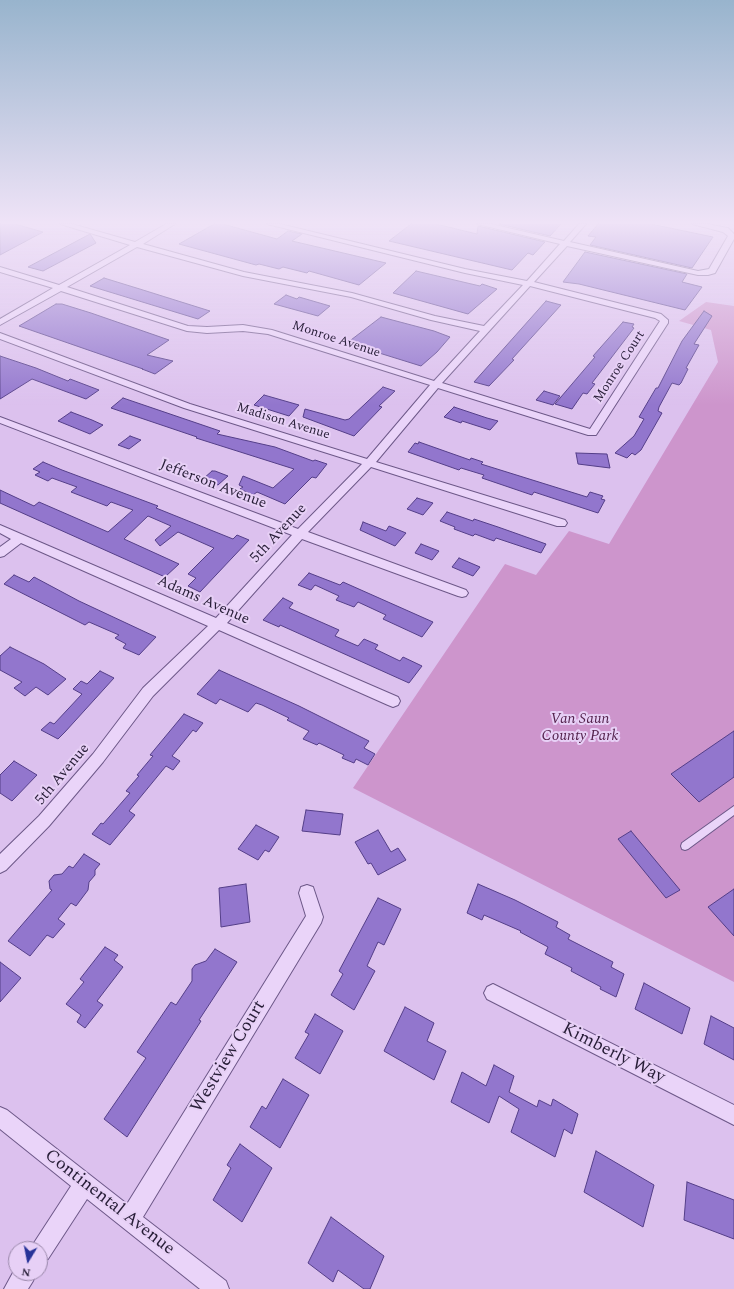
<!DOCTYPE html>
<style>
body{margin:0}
#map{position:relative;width:734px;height:1289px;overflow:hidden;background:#dcc1ee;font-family:Spectral,serif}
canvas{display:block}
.north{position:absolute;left:8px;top:1241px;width:40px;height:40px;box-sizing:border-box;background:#e7d0f6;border:1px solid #9a88aa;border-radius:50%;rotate:190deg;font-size:11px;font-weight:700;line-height:16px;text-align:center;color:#271d37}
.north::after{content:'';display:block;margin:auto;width:14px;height:18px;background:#273398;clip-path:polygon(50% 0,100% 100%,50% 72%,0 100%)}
</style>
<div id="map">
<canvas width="734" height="1289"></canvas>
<div class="north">N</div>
</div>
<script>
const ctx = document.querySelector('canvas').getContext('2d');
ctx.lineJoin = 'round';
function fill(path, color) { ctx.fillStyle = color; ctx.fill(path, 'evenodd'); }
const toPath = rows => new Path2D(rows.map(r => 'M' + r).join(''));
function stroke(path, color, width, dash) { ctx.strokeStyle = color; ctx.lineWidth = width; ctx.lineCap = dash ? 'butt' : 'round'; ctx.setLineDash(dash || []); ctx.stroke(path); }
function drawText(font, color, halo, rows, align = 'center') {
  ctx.font = font + ' Spectral,serif'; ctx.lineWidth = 4; ctx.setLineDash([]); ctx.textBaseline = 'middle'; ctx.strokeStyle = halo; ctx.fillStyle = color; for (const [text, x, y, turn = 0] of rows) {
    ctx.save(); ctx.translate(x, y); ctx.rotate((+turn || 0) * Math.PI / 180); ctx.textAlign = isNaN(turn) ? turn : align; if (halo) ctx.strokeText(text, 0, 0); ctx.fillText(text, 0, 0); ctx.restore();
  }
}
fill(toPath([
 [706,302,734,306,734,982,353,788,505,564,536,575,569,531,609,544,718,362,711,330,679,321]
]), '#cd95cc');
const building = toPath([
 [0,224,15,224,43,232,0,255,0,224],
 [214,224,223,224,277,239,288,231,302,234,292,241,386,263,359,285,309,271,307,273,283,267,279,269,259,264,256,265,179,244,214,224],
 [411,224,436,224,477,234,478,226,545,242,533,255,528,253,512,270,389,241,411,224],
 [499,224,561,224,550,236,499,224],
 [598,224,651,224,713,237,692,268,590,245,596,237,588,236,598,224],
 [90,234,96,243,43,271,28,267,90,234],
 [585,252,687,274,682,282,702,287,685,310,579,284,563,282,585,252],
 [416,271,480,286,482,284,497,289,468,314,393,293,416,271],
 [104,278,143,290,210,311,198,319,90,286,104,278],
 [286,295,297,299,299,297,330,306,318,316,274,304,286,295],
 [546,301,561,305,512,359,514,360,489,386,474,382,546,301],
 [56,304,62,304,91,313,169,340,147,355,173,361,155,374,142,369,143,369,19,326,56,304],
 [704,311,712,316,694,344,699,345,686,368,688,369,681,383,679,385,672,383,659,407,658,411,662,413,641,450,635,455,632,453,627,458,615,453,634,436,644,419,639,417,656,388,658,388,682,341,704,311],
 [381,317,434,331,450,337,437,352,421,366,347,343,381,317],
 [623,322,634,324,632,327,634,328,592,383,595,384,587,394,583,393,572,409,555,404,595,357,593,356,623,322],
 [0,356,36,368,68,381,70,379,99,390,86,399,32,379,0,399,0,356],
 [383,387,395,391,379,406,382,407,354,436,303,417,305,409,345,420,349,419,383,387],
 [544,391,560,396,553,405,536,400,544,391],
 [264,395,299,405,289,416,254,405,264,395],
 [123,398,220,431,217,434,275,447,313,461,315,460,327,464,316,478,312,477,285,504,257,492,253,495,240,489,243,487,239,485,243,476,273,488,294,469,196,438,197,437,111,408,123,398],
 [454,407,487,418,498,421,490,430,462,421,461,423,444,417,454,407],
 [71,412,92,420,103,425,90,434,58,421,71,412],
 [130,436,141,440,129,449,118,445,130,436],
 [419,442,470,460,471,458,483,462,481,464,587,497,590,492,603,496,601,499,605,500,598,513,534,492,532,495,482,478,484,475,461,468,459,470,408,452,415,443,418,444,419,442],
 [576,453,607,454,610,468,578,464,576,453],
 [43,462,62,470,158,506,156,508,233,539,237,535,249,540,200,592,188,586,196,578,188,574,214,548,178,532,160,546,155,540,171,526,148,516,124,539,179,564,165,577,0,503,0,490,34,506,39,502,108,532,133,510,111,502,107,506,71,492,77,487,52,478,48,481,35,475,40,472,33,469,43,462],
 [212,471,215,471,228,476,218,485,203,479,212,471],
 [417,498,433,503,423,515,407,509,417,498],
 [447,512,473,521,474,519,498,527,546,544,541,553,496,538,494,541,475,534,473,536,454,529,455,527,440,521,447,512],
 [363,522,386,531,389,526,406,533,395,546,360,530,363,522],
 [421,544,439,551,432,560,415,553,421,544],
 [459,558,480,567,473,576,452,567,459,558],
 [309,573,340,585,343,582,433,622,422,637,383,619,386,615,358,602,354,607,336,600,339,596,315,585,311,590,298,585,309,573],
 [14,575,29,582,34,577,79,601,156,637,139,655,123,648,126,644,115,638,119,635,89,622,85,625,4,584,14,575],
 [283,598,293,603,289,608,339,630,335,636,358,646,364,639,378,645,375,649,400,661,403,657,422,666,409,683,280,625,279,627,263,620,283,598],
 [10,647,44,664,66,679,48,695,36,687,25,696,14,688,22,682,0,670,0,656,10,647],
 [219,670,299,706,369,741,364,748,375,754,368,765,356,759,354,763,342,758,344,755,319,743,317,745,303,739,309,731,287,720,289,718,262,705,256,703,248,712,220,699,216,704,197,694,219,670],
 [100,671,114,678,65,732,58,739,41,730,50,722,54,724,82,694,73,689,81,681,87,684,100,671],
 [184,714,203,723,196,732,193,730,172,756,180,761,173,770,166,766,129,811,135,815,110,845,92,834,101,823,103,824,130,793,126,791,139,776,137,775,153,756,150,755,184,714],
 [734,731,734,777,699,802,671,774,734,731],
 [14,761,37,775,12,801,0,793,0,775,14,761],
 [306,810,343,814,340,835,302,831,306,810],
 [256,825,279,837,269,852,265,850,258,860,238,849,256,825],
 [378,830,391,852,398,848,406,860,378,875,371,863,368,864,355,842,378,830],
 [631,831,680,890,666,898,618,839,631,831],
 [84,854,100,864,95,870,95,875,89,882,88,890,76,906,71,903,58,919,65,924,53,938,47,935,30,956,8,941,52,890,50,889,49,881,54,875,62,874,69,866,73,868,84,854],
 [246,884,250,922,221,927,219,888,246,884],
 [478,884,515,900,558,922,556,927,570,935,568,939,613,962,611,967,624,974,616,997,600,989,601,987,571,971,572,968,545,954,548,947,520,932,521,931,484,915,482,920,467,913,478,884],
 [734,889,734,936,708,907,734,889],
 [378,898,401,909,384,945,378,942,367,966,375,971,354,1010,331,995,343,974,339,971,378,898],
 [105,947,118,955,114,960,123,967,97,1001,103,1005,85,1028,77,1022,81,1015,66,1004,84,982,80,979,105,947],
 [215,949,237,962,199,1020,201,1021,127,1137,104,1119,146,1058,137,1052,171,1002,176,1005,192,981,192,969,195,965,206,961,215,949],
 [0,962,21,978,0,1002,0,962],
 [644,983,690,1008,682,1034,635,1009,644,983],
 [405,1007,434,1023,427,1041,446,1051,434,1080,384,1051,405,1007],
 [315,1014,343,1031,320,1074,295,1058,309,1034,305,1032,315,1014],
 [711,1016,734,1028,734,1060,704,1044,711,1016],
 [494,1065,514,1076,509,1092,537,1107,539,1100,551,1106,553,1099,578,1114,572,1134,564,1129,555,1157,511,1132,519,1109,499,1096,489,1123,451,1102,462,1072,486,1086,494,1065],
 [283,1079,309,1095,280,1148,250,1127,262,1106,266,1109,283,1079],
 [240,1144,272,1168,242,1222,213,1200,231,1168,227,1165,240,1144],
 [596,1151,654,1185,643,1227,584,1192,596,1151],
 [687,1182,734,1200,734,1239,684,1220,687,1182],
 [331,1217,384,1256,370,1289,364,1289,338,1270,333,1282,308,1263,331,1217]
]);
fill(building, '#9276cd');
stroke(building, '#543e88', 1);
const service = toPath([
 [734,806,734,815,688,849,685,850,682,849,681,846,682,843,734,806]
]);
const minor = toPath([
 [60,224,72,224,135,242,166,224,175,224,143,244,244,272,352,293,435,316,484,326,523,285,465,273,267,224,280,224,465,269,527,281,560,244,477,224,491,224,564,241,579,224,586,224,570,242,698,271,709,269,728,236,723,232,692,224,707,224,728,228,734,234,734,239,715,273,708,275,698,275,567,246,534,282,661,314,668,320,668,323,596,435,588,435,438,388,376,462,565,520,567,523,565,526,557,526,371,467,308,532,466,590,468,593,466,596,462,597,458,596,302,539,227,623,398,697,400,701,398,705,393,707,388,705,219,630,153,696,103,762,49,826,6,870,0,873,0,854,39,816,93,754,143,688,208,626,21,543,4,556,0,557,0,547,11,539,0,533,0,525,216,618,292,535,0,423,0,417,298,529,362,464,184,408,0,339,0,333,190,404,367,459,430,385,268,334,243,331,207,333,187,331,61,291,0,325,0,319,53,288,0,272,0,267,59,285,130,245,60,224],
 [137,247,243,276,351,297,431,320,480,331,434,381,272,330,243,325,207,327,188,326,67,287,137,247],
 [530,286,655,318,660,321,590,429,442,383,530,286],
 [307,885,313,887,323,917,321,923,143,1217,226,1281,229,1289,200,1289,87,1199,48,1259,40,1262,40,1249,30,1249,71,1186,0,1129,0,1107,7,1110,127,1204,306,916,299,893,301,887,307,885],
 [493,984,734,1105,734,1125,487,999,484,993,487,987,493,984],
 [16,1267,16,1273,36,1273,33,1281,28,1289,4,1289,16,1267]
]);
stroke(service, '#6d5888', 2);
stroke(minor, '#6d5888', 2);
fill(service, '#ead4f9');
fill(minor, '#ead4f9');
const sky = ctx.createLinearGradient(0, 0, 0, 405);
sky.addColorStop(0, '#98b4cd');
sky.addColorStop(0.55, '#efe3f7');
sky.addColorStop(1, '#efe3f700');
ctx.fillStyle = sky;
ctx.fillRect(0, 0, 734, 405);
drawText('13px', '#271d37', '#e7d0f6', [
 ["Monroe Avenue",336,340,18],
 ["Monroe Court",620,367,-57],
 ["Madison Avenue",283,422,17]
]);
drawText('15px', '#271d37', '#e7d0f6', [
 ["Jefferson Avenue",213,485,21],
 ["5th Avenue",279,534,-47],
 ["Adams Avenue",203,601,24],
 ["5th Avenue",63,775,-50]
]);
drawText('italic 15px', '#54234d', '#e7d0f6', [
 ["Van Saun",580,720],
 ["County Park",580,737]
]);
drawText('18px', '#271d37', '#e7d0f6', [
 ["Kimberly Way",613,1054,27],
 ["Westview Court",229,1057,-59],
 ["Continental Avenue",109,1203,38]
]);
</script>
